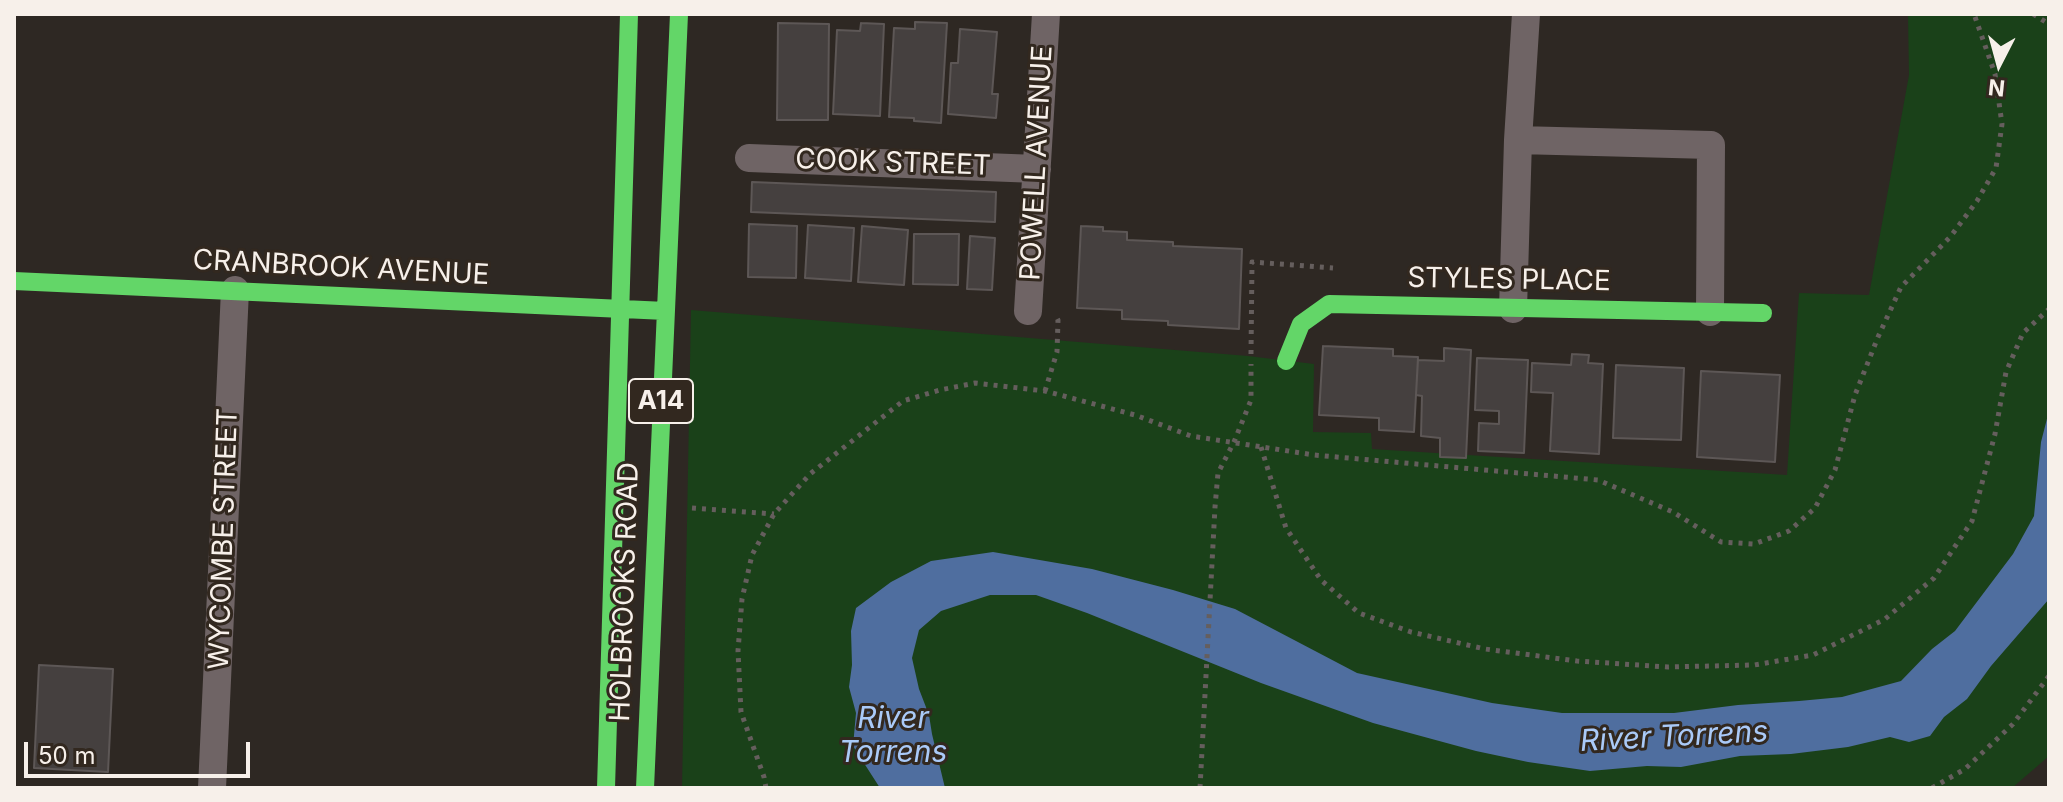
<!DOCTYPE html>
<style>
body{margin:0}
#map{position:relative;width:2063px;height:802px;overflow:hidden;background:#2e2823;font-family:Inter,sans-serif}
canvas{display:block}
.frame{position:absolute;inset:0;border:16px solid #f7f0ea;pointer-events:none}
.north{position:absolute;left:1959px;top:24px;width:80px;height:80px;-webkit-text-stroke:6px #32281f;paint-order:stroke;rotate:186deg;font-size:22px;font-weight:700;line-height:32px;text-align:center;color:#f7f0ea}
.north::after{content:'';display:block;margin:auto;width:28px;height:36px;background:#f7f0ea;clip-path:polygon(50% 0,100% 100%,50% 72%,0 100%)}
.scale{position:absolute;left:24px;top:742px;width:226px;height:36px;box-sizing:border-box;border:4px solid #f7f0ea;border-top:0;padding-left:10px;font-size:24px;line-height:28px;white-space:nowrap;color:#f7f0ea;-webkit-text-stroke:6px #32281f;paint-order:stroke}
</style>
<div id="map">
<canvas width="2063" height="802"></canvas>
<div class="frame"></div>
<div class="north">N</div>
<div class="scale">50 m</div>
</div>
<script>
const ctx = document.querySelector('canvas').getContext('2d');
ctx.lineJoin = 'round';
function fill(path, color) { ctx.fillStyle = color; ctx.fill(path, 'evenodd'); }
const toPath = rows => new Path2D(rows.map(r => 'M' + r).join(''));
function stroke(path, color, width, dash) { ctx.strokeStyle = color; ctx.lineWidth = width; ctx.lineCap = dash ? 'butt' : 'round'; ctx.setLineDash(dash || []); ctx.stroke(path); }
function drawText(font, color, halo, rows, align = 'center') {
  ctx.font = font + ' Inter,sans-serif'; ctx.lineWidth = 6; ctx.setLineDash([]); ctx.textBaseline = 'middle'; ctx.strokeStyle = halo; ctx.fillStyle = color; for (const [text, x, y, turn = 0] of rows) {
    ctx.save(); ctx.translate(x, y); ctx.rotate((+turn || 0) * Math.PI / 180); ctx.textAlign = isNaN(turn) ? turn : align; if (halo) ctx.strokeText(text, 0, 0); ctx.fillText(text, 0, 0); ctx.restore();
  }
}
fill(toPath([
 [1908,14,2049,14,2049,756,2012,788,682,788,691,310,1248,356,1314,364,1313,432,1371,433,1372,449,1787,475,1799,293,1869,295,1909,75]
]), '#1a4119');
fill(toPath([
 [2049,411,2049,599,1991,666,1967,699,1944,717,1930,736,1909,742,1890,737,1848,747,1791,754,1740,756,1681,767,1647,766,1590,771,1528,762,1476,751,1373,723,1261,683,1087,613,1036,595,990,595,941,611,919,630,912,658,919,689,929,715,932,734,945,788,880,788,853,746,856,713,849,687,852,665,851,631,856,608,891,582,931,561,993,552,1092,569,1173,590,1235,609,1357,673,1492,703,1562,713,1674,713,1738,705,1799,701,1842,697,1901,681,1932,649,1955,631,2013,554,2034,516,2041,442]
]), '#4f6e9f');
const building = toPath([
 [915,22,947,23,941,123,914,121,914,118,889,117,894,28,915,29,915,22],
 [778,23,829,24,828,120,777,120,778,23],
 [861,23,884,24,880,116,833,114,837,30,860,31,861,23],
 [960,29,997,32,992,94,998,94,996,118,948,114,951,63,958,63,960,29],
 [752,182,996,192,995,222,751,212,752,182],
 [749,224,797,226,796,278,748,277,749,224],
 [808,225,854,228,851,281,805,278,808,225],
 [862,226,908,230,904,285,858,282,862,226],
 [1081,226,1103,227,1103,231,1127,232,1127,240,1173,242,1173,246,1242,249,1239,329,1168,325,1168,321,1122,319,1122,310,1077,308,1081,226],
 [914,234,959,234,958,285,913,284,914,234],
 [970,236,995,238,992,290,967,289,970,236],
 [1323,346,1393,349,1393,356,1418,357,1414,432,1379,430,1379,418,1319,415,1323,346],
 [1444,348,1471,350,1466,458,1440,457,1440,438,1421,436,1422,396,1416,395,1418,360,1444,361,1444,348],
 [1572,354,1589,355,1588,363,1603,364,1599,454,1550,451,1553,393,1531,392,1532,363,1571,365,1572,354],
 [1477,358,1528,360,1524,453,1478,451,1479,423,1499,424,1499,411,1475,410,1477,358],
 [1616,365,1684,368,1681,440,1613,438,1616,365],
 [1701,371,1780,375,1775,462,1697,457,1701,371],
 [39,665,113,669,108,772,34,768,39,665]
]);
fill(building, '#45403f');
stroke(building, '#5d5756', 2);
stroke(toPath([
 [2033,14,2049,24],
 [1251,354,1252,262,1333,268],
 [1045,391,1057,352,1058,320,1055,314],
 [1261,447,1286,528,1321,580,1359,613,1411,632,1485,649,1577,661,1668,667,1754,665,1813,655,1885,619,1934,578,1972,521,1995,434,2006,372,2023,333,2049,309],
 [692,508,774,514],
 [766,788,764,777,741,712,738,651,742,599,752,555,774,514,810,474,903,401,940,390,975,383,1045,391,1135,415,1191,436,1314,455,1598,480,1673,512,1721,542,1754,544,1789,531,1815,508,1835,470,1855,395,1878,337,1901,287,1951,236,1977,201,1996,168,2002,124,1995,74,1974,14],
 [1200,788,1215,507,1218,473,1234,442,1251,400,1251,364],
 [1932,788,1965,769,2013,724,2049,676]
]), '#655e5d', 5, [4, 6]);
stroke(toPath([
 [1518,140,1711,145,1710,312],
 [749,158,1037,169],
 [1513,309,1518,140,1526,14],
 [1028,311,1046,14],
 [212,788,235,290]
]), '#6f6465', 28);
stroke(toPath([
 [14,281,666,311],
 [1286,361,1301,324,1329,304,1763,313],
 [606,788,629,14],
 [645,788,679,14]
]), '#63d668', 18);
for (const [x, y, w] of [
 [661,401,64]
]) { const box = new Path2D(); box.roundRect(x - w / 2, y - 22, w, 44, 6); ctx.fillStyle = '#32281f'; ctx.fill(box); stroke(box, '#f7f0ea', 2); }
drawText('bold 26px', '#f7f0ea', null, [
 ["A14",661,401]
]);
drawText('28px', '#f7f0ea', '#32281f', [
 ["COOK STREET",893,163,2],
 ["POWELL AVENUE",1037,163,-87],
 ["CRANBROOK AVENUE",341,268,3],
 ["STYLES PLACE",1509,280,1],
 ["WYCOMBE STREET",224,539,-88],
 ["HOLBROOKS ROAD",625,592,-88]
]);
drawText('italic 30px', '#aacaf8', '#32281f', [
 ["River",893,719],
 ["Torrens",893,753],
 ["River Torrens",1674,737,-3]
]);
</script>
